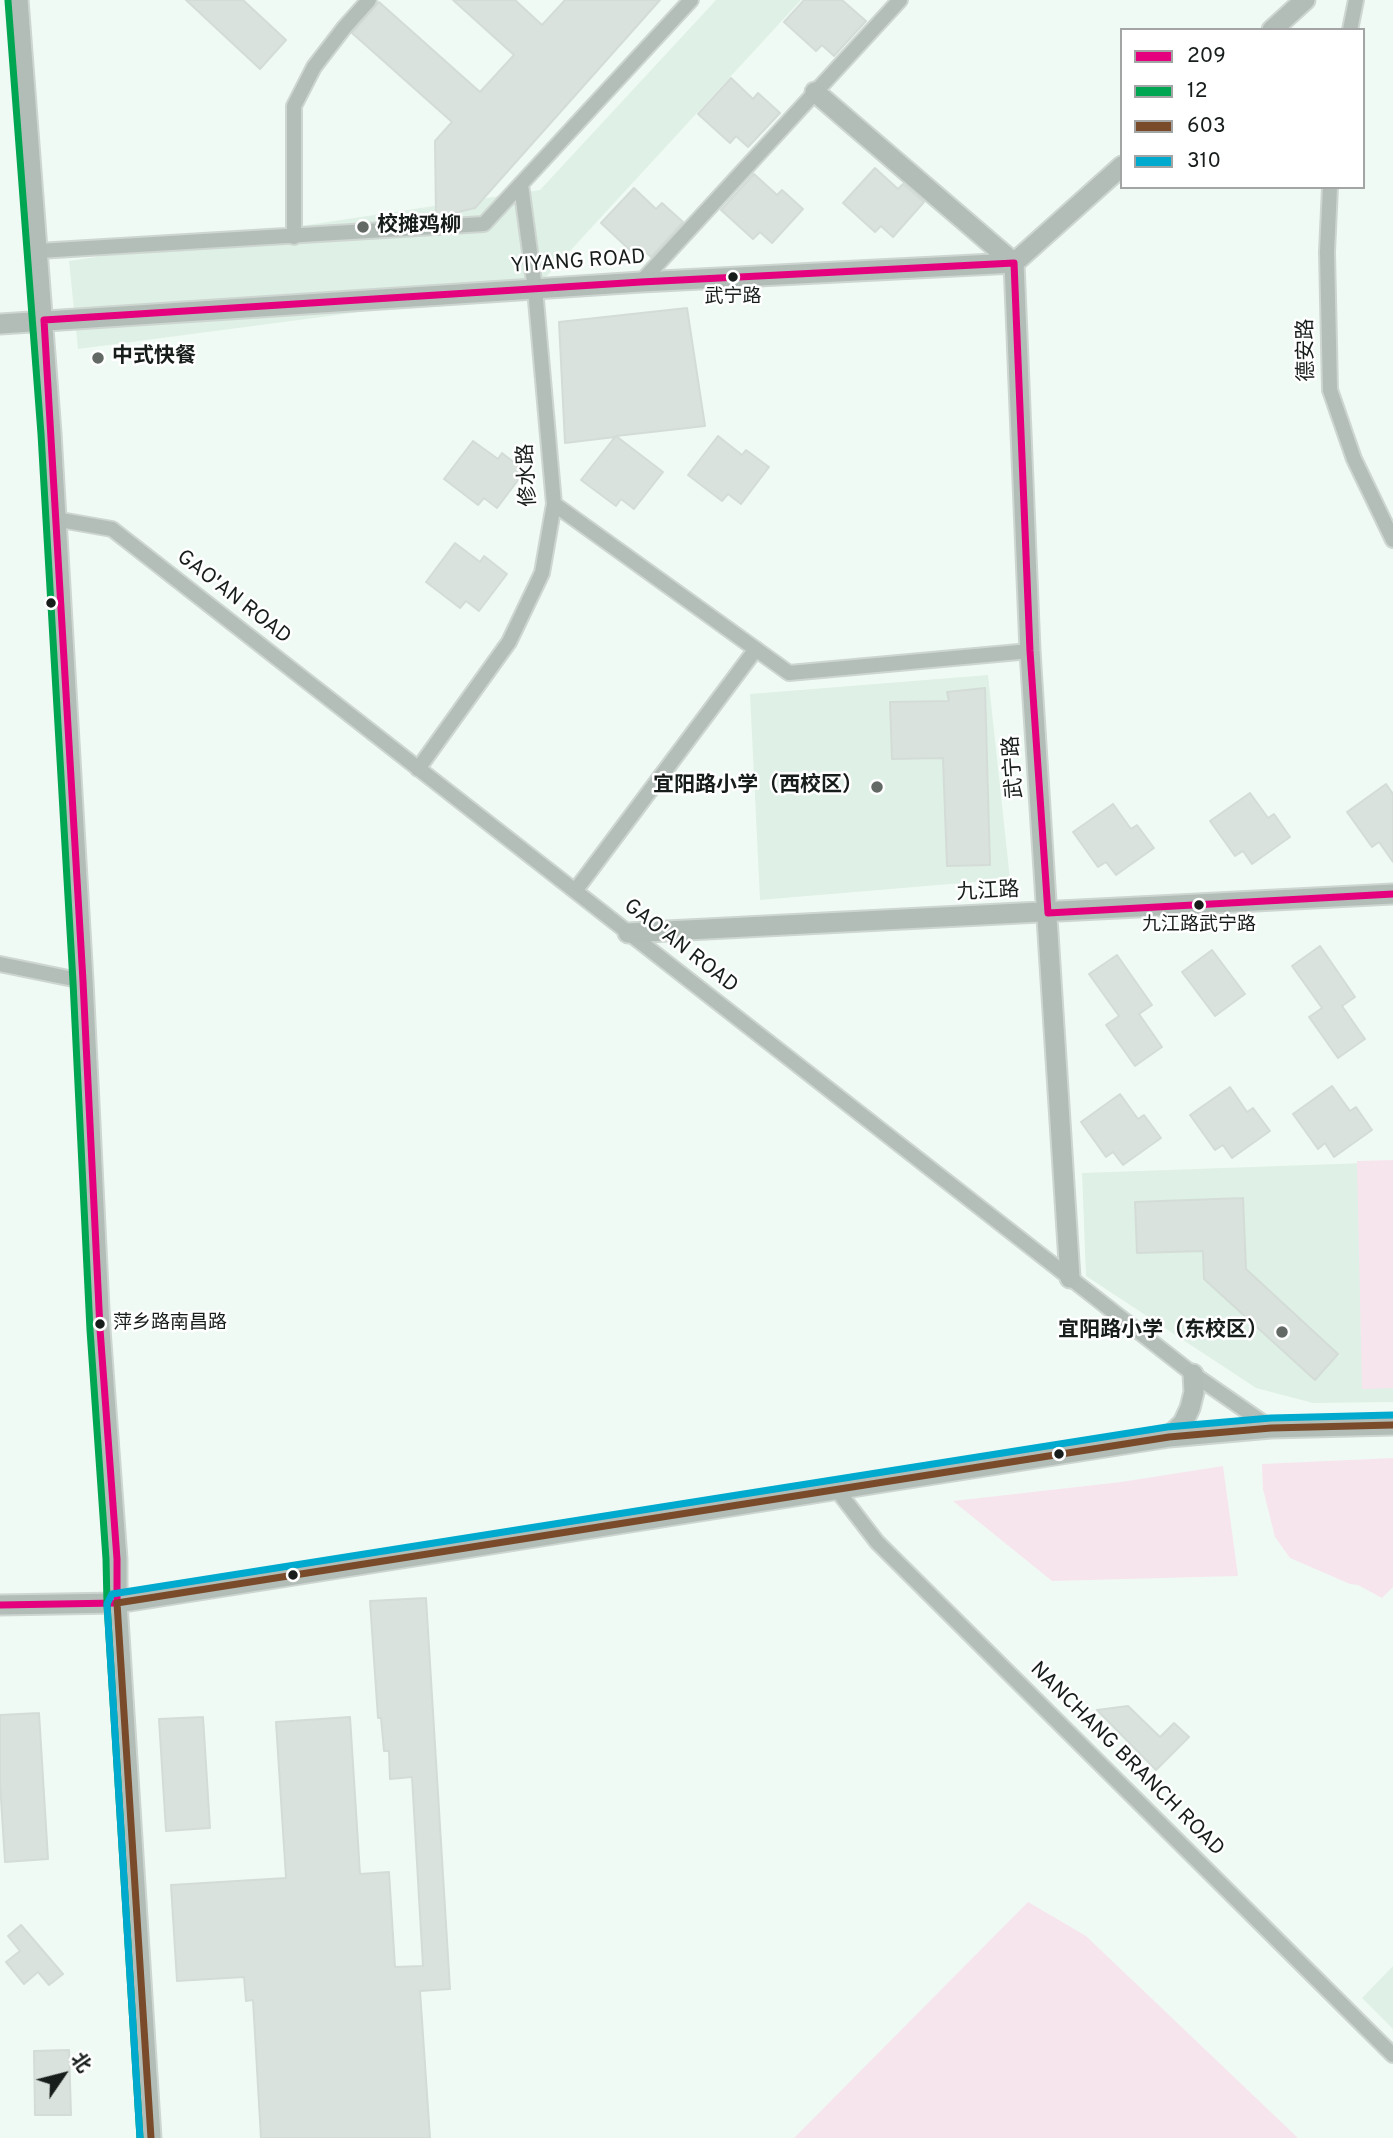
<!DOCTYPE html>
<meta charset="utf-8">
<style>
body{margin:0}
#map{position:relative;width:1393px;height:2138px;overflow:hidden;background:#f0faf4;font-family:Overpass,"Noto Sans SC",sans-serif}
canvas{display:block}
.legend{position:absolute;left:1120px;top:28px;width:245px;height:161px;box-sizing:border-box;background:#fff;border:2px solid #a2a5a3;margin:0;padding:9px 12px;list-style:none;font-size:21px;color:#171d1a}
.legend li{display:flex;align-items:center;gap:14px;height:35px}
.legend b{width:35px;border:2px solid #a2a5a3}
.north{position:absolute;left:28px;top:2040px;width:70px;height:70px;-webkit-text-stroke:5px #fff;paint-order:stroke;rotate:55deg;font-size:19px;font-weight:700;line-height:28px;text-align:center;color:#171d1a}
.north::after{content:'';display:block;margin:auto;width:24px;height:32px;background:#171d1a;clip-path:polygon(50% 0,100% 100%,50% 72%,0 100%)}
</style>
<div id="map">
<canvas width="1393" height="2138"></canvas>
<ul class="legend">
<li><b style="height:9px;background:#e5007d"></b>209</li>
<li><b style="height:9px;background:#00a651"></b>12</li>
<li><b style="height:9px;background:#7a4b2a"></b>603</li>
<li><b style="height:9px;background:#00a9ce"></b>310</li>
</ul>
<div class="north">北</div>
</div>
<script>
const ctx = document.querySelector('canvas').getContext('2d');
ctx.lineJoin = 'round';
function fill(path, color) { ctx.fillStyle = color; ctx.fill(path, 'evenodd'); }
const toPath = rows => new Path2D(rows.map(r => 'M' + r).join(''));
function stroke(path, color, width, dash) { ctx.strokeStyle = color; ctx.lineWidth = width; ctx.lineCap = dash ? 'butt' : 'round'; ctx.setLineDash(dash || []); ctx.stroke(path); }
function drawText(font, color, halo, rows, align = 'center') {
  ctx.font = font + ' Overpass,"Noto Sans SC",sans-serif'; ctx.lineWidth = 5; ctx.setLineDash([]); ctx.textBaseline = 'middle'; ctx.strokeStyle = halo; ctx.fillStyle = color; for (const [text, x, y, turn = 0] of rows) {
    ctx.save(); ctx.translate(x, y); ctx.rotate((+turn || 0) * Math.PI / 180); ctx.textAlign = isNaN(turn) ? turn : align; if (halo) ctx.strokeText(text, 0, 0); ctx.fillText(text, 0, 0); ctx.restore();
  }
}
fill(toPath([
 [716,0,801,0,535,289,78,349,69,261,540,190],
 [988,675,1010,879,760,900,750,694],
 [1393,1162,1393,1402,1313,1403,1256,1388,1086,1276,1082,1173],
 [1393,1966,1393,2029,1362,1998]
]), '#dff0e6');
fill(toPath([
 [1393,1160,1393,1388,1362,1389,1357,1161],
 [1393,1458,1393,1587,1382,1598,1358,1585,1350,1584,1290,1558,1275,1537,1263,1489,1262,1464],
 [1223,1466,1238,1576,1052,1581,953,1501,1121,1482],
 [1028,1902,1086,1936,1298,2138,794,2138]
]), '#f7e5ee');
const building = toPath([
 [186,0,243,0,286,40,260,69,186,0],
 [453,0,515,0,542,25,565,0,660,0,475,208,436,217,435,141,452,122,352,33,379,2,480,92,514,55,453,0],
 [804,0,842,0,866,21,834,56,822,45,816,51,784,22,804,0],
 [731,78,753,99,758,93,780,113,748,147,736,136,730,143,698,114,731,78],
 [875,168,898,189,903,184,924,202,893,237,881,226,875,232,843,203,875,168],
 [754,174,777,195,782,190,803,209,772,243,760,232,753,239,721,210,754,174],
 [634,188,656,209,662,203,683,222,651,257,639,246,633,253,601,223,634,188],
 [687,308,705,426,616,436,663,472,634,509,621,499,616,506,581,480,615,437,565,443,559,322,687,308],
 [718,436,742,455,746,450,769,467,741,504,728,494,722,501,688,475,718,436],
 [473,441,498,459,502,453,525,471,497,508,484,498,478,505,444,479,473,441],
 [455,543,480,562,484,556,507,574,479,611,466,601,460,608,426,582,455,543],
 [985,688,990,865,947,866,943,758,892,759,890,702,949,701,947,692,985,688],
 [1386,784,1393,794,1393,862,1379,842,1372,847,1347,812,1386,784],
 [1250,793,1268,818,1274,814,1290,837,1252,864,1243,851,1235,856,1210,821,1250,793],
 [1113,804,1131,829,1137,825,1154,848,1116,875,1106,862,1098,867,1073,832,1113,804],
 [1320,946,1355,997,1342,1006,1365,1039,1338,1058,1309,1017,1322,1008,1292,966,1320,946],
 [1212,950,1245,994,1215,1016,1182,972,1212,950],
 [1117,955,1152,1005,1139,1014,1162,1047,1135,1066,1106,1025,1119,1016,1089,974,1117,955],
 [1332,1086,1350,1111,1356,1107,1372,1130,1334,1157,1325,1143,1318,1149,1293,1114,1332,1086],
 [1230,1087,1247,1112,1253,1108,1270,1131,1232,1158,1223,1145,1215,1150,1190,1115,1230,1087],
 [1120,1094,1138,1119,1144,1115,1161,1138,1123,1165,1113,1152,1106,1157,1081,1122,1120,1094],
 [1243,1198,1246,1269,1338,1354,1315,1380,1204,1279,1203,1251,1137,1253,1135,1202,1243,1198],
 [426,1598,450,1989,420,1991,430,2138,261,2138,253,2000,246,2001,244,1977,177,1981,171,1885,286,1878,276,1722,350,1717,360,1874,389,1872,395,1967,423,1966,412,1777,390,1779,389,1751,384,1751,381,1718,378,1718,370,1601,426,1598],
 [1128,1706,1160,1737,1174,1723,1189,1737,1156,1770,1097,1710,1128,1706],
 [39,1713,48,1859,5,1862,0,1783,0,1715,39,1713],
 [203,1717,210,1828,166,1831,159,1719,203,1717],
 [21,1925,63,1974,49,1985,38,1972,24,1984,6,1962,20,1951,8,1936,21,1925],
 [69,2050,71,2115,35,2115,34,2051,69,2050]
]);
fill(building, '#dae2dd');
stroke(building, '#d4dcd7', 2);
const street = toPath([
 [1350,30,1356,0],
 [1330,187,1327,252,1330,390,1354,459,1393,540],
 [294,237,294,106,314,67,344,28,369,0],
 [38,251,484,224,691,0],
 [641,282,900,0],
 [554,504,789,673,1030,651],
 [55,519,112,529,1193,1374,1271,1428],
 [418,769,509,642,542,573,554,504,535,289,521,185],
 [575,891,756,649],
 [0,964,83,981],
 [837,1490,877,1542,1393,2055]
]);
const secondary = toPath([
 [18,0,51,433,83,981,100,1329,117,1559,117,1603,151,2138],
 [1272,30,1305,0],
 [815,92,1014,263,1030,651,1070,1278],
 [0,324,641,282,1014,263,1122,166],
 [628,933,1393,894],
 [1169,1437,1183,1423,1190,1408,1194,1392,1193,1374],
 [0,1605,117,1603,1169,1437,1271,1428,1393,1425]
]);
stroke(street, '#ced6d1', 18);
stroke(secondary, '#ced6d1', 23);
stroke(street, '#b4beb8', 14);
stroke(secondary, '#b2bdb7', 19);
stroke(toPath([
 [1014,263,1030,651,1048,913],
 [44,320,83,981,100,1329,117,1559,117,1603],
 [44,320,641,282,1014,263],
 [1048,913,1393,894],
 [0,1605,117,1603]
]), '#e5007d', 7);
stroke(toPath([
 [8,1,41,434,73,982,90,1330,106,1559,107,1604,140,2138]
]), '#00a651', 7);
stroke(toPath([
 [117,1603,1169,1437,1271,1428,1393,1425],
 [117,1603,151,2138]
]), '#7a4b2a', 7);
stroke(toPath([
 [140,2138,107,1604,112,1594,1167,1427,1271,1418,1393,1415]
]), '#00a9ce', 7);
for (const [x, y, r, color] of [
 [363,227,7,"#636a66"],
 [733,277,6,"#171d1a"],
 [98,358,7,"#636a66"],
 [51,603,6,"#171d1a"],
 [877,787,7,"#636a66"],
 [1199,905,6,"#171d1a"],
 [100,1324,6,"#171d1a"],
 [1282,1332,7,"#636a66"],
 [1059,1454,6,"#171d1a"],
 [293,1575,6,"#171d1a"]
]) { const dot = new Path2D(); dot.arc(x, y, r, 0, 2 * Math.PI); ctx.fillStyle = color; ctx.fill(dot); stroke(dot, '#fff', 2.5); }
drawText('19px', '#171d1a', '#fff', [
 ["武宁路",733,298],
 ["九江路武宁路",1199,926],
 ["萍乡路南昌路",113,1324,"left"]
]);
drawText('bold 21px', '#171d1a', '#fff', [
 ["校摊鸡柳",377,227],
 ["中式快餐",112,358],
 ["宜阳路小学（西校区）",863,787,"right"],
 ["宜阳路小学（东校区）",1268,1332,"right"]
], 'left');
drawText('21px', '#171d1a', '#fff', [
 ["YIYANG ROAD",578,263,-4],
 ["德安路",1308,350,-91],
 ["修水路",529,475,-93],
 ["GAO'AN ROAD",233,598,38],
 ["武宁路",1015,767,-94],
 ["九江路",988,893,-3],
 ["GAO'AN ROAD",680,947,38],
 ["NANCHANG BRANCH ROAD",1126,1760,45]
]);
</script>
